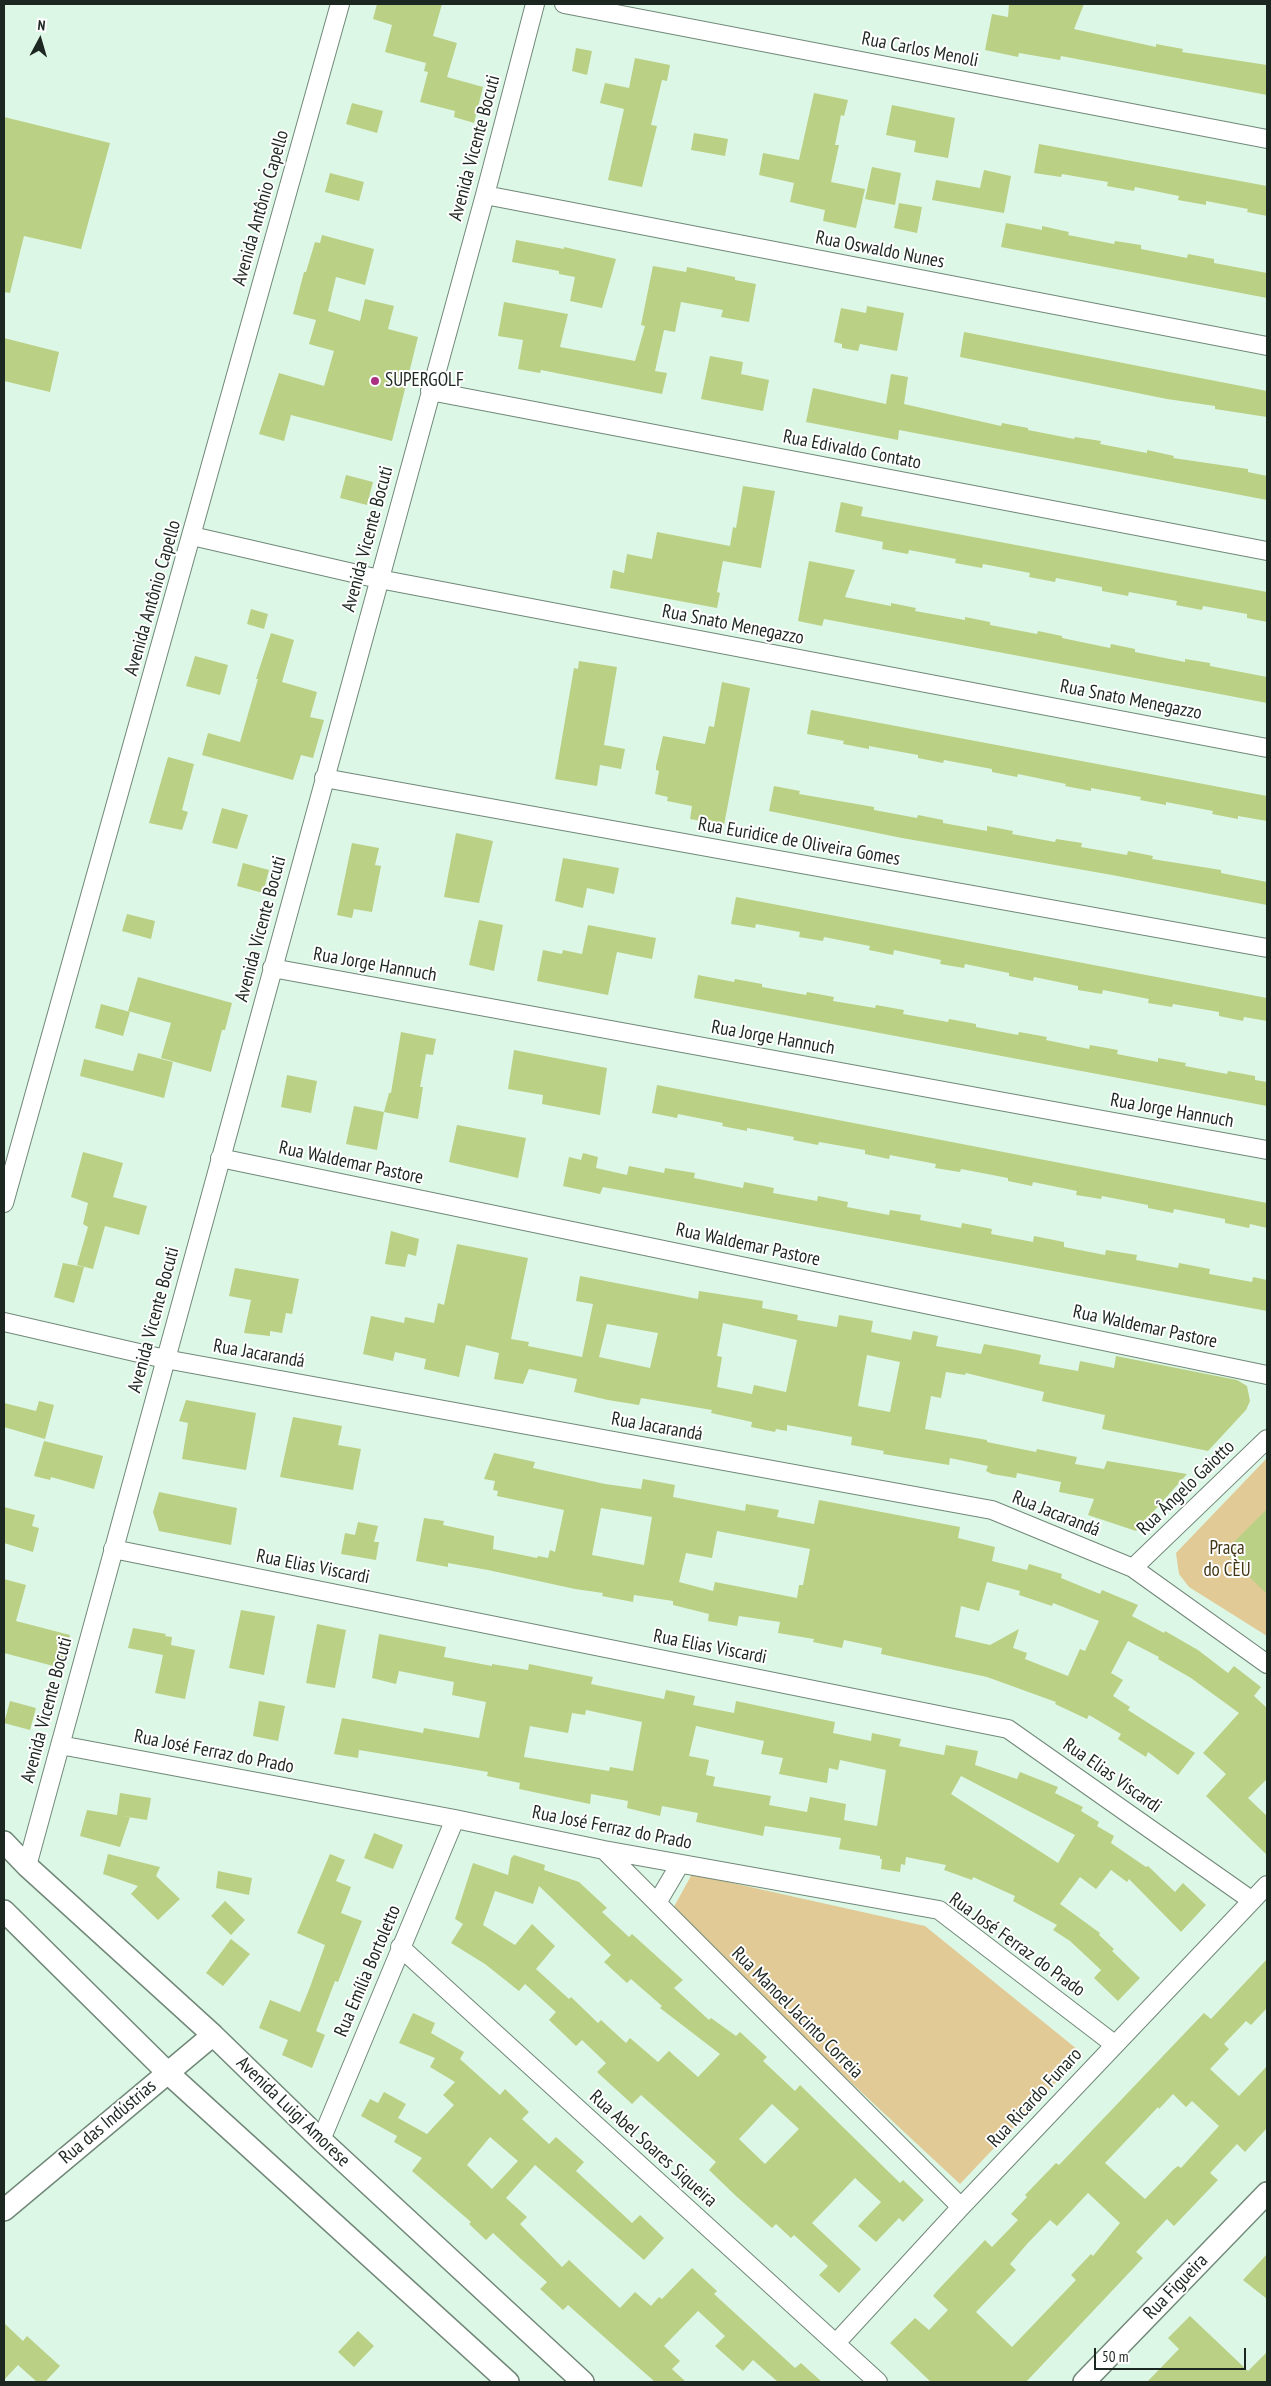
<!DOCTYPE html>
<meta charset="utf-8">
<style>
body{margin:0}
#map{position:relative;width:1271px;height:2386px;overflow:hidden;background:#ddf7e6;font-family:"PT Sans Narrow",sans-serif}
canvas{display:block}
.frame{position:absolute;inset:0;border:5px solid #1d2721;pointer-events:none}
.north{position:absolute;left:15px;top:15px;width:50px;height:50px;-webkit-text-stroke:4px #fff;paint-order:stroke;rotate:6deg;font-size:14px;font-weight:700;line-height:20px;text-align:center;color:#1d2721}
.north::after{content:'';display:block;margin:auto;width:18px;height:22px;background:#1d2721;clip-path:polygon(50% 0,100% 100%,50% 72%,0 100%)}
.scale{position:absolute;left:1094px;top:2348px;width:152px;height:22px;box-sizing:border-box;border:2px solid #1d2721;border-top:0;padding-left:6px;font-size:15px;line-height:18px;white-space:nowrap;color:#1d2721;-webkit-text-stroke:4px #fff;paint-order:stroke}
</style>
<div id="map">
<canvas width="1271" height="2386"></canvas>
<div class="frame"></div>
<div class="north">N</div>
<div class="scale">50 m</div>
</div>
<script>
const ctx = document.querySelector('canvas').getContext('2d');
ctx.lineJoin = 'round';
function fill(path, color) { ctx.fillStyle = color; ctx.fill(path, 'evenodd'); }
const toPath = rows => new Path2D(rows.map(r => 'M' + r).join(''));
function stroke(path, color, width, dash) { ctx.strokeStyle = color; ctx.lineWidth = width; ctx.lineCap = dash ? 'butt' : 'round'; ctx.setLineDash(dash || []); ctx.stroke(path); }
function drawText(font, color, halo, rows, align = 'center') {
  ctx.font = font + ' "PT Sans Narrow",sans-serif'; ctx.lineWidth = 4; ctx.setLineDash([]); ctx.textBaseline = 'middle'; ctx.strokeStyle = halo; ctx.fillStyle = color; for (const [text, x, y, turn = 0] of rows) {
    ctx.save(); ctx.translate(x, y); ctx.rotate((+turn || 0) * Math.PI / 180); ctx.textAlign = isNaN(turn) ? turn : align; if (halo) ctx.strokeText(text, 0, 0); ctx.fillText(text, 0, 0); ctx.restore();
  }
}
fill(toPath([
 [1267,1458,1267,1636,1189,1587,1179,1574,1176,1553],
 [692,1874,925,1926,1083,2054,960,2184,670,1914]
]), '#e1ca95');
fill(toPath([
 [377,4,442,4,433,36,457,43,447,77,483,87,474,123,454,117,455,111,420,102,428,72,424,71,426,63,385,52,392,25,373,19],
 [1009,4,1084,4,1074,29,1156,47,1156,44,1183,49,1182,52,1267,65,1267,95,1061,56,1060,60,1019,53,1018,57,985,50,992,14,1008,17],
 [576,48,592,51,587,75,572,71],
 [635,58,670,65,667,81,662,80,651,125,657,126,642,187,608,180,624,109,600,103,605,83,629,88],
 [814,93,848,100,844,116,841,115,835,145,839,145,831,182,865,189,856,228,823,221,825,210,790,202,794,183,759,175,763,153,799,160],
 [352,103,383,111,377,133,346,124],
 [892,105,955,118,948,158,914,152,916,141,886,135],
 [4,117,110,143,81,249,24,236,10,293,4,292],
 [694,133,728,139,725,156,691,150],
 [1039,144,1267,186,1267,216,1247,212,1248,209,1206,201,1206,205,1178,200,1179,196,1135,187,1134,191,1107,186,1108,182,1062,174,1061,177,1034,173],
 [872,167,901,173,895,205,865,199],
 [984,170,1011,176,1004,213,932,200,936,180,980,188],
 [330,173,364,182,359,201,325,192],
 [899,203,922,207,917,233,894,228],
 [1006,223,1042,230,1042,226,1069,232,1068,235,1114,244,1115,241,1141,245,1141,249,1187,258,1188,254,1214,259,1214,263,1267,273,1267,298,1001,247],
 [322,235,374,249,365,285,336,277,328,311,360,321,365,299,394,306,388,329,418,337,392,441,291,415,284,441,259,434,279,373,324,386,334,351,309,344,316,320,293,314,304,272,306,272,315,242,320,243],
 [516,240,564,249,564,247,616,259,602,308,570,301,575,277,559,274,559,271,512,262],
 [653,266,686,272,687,267,735,277,735,280,756,284,749,322,721,317,723,310,681,302,675,332,664,330,655,371,667,373,662,394,541,370,540,373,518,369,523,340,498,336,504,302,568,314,560,347,635,361,645,326,641,325],
 [867,306,904,313,897,351,860,344,858,351,842,348,842,344,834,342,841,308,866,313],
 [964,332,1267,391,1267,417,1215,409,1215,406,1167,399,960,357],
 [4,338,59,352,50,392,4,381],
 [710,356,743,362,741,374,769,380,763,411,701,399],
 [891,374,908,377,904,404,1001,426,1002,423,1028,428,1028,430,1074,439,1075,437,1101,441,1100,444,1147,453,1147,450,1174,456,1173,458,1248,469,1248,472,1267,476,1267,500,899,430,898,440,806,422,813,388,886,404],
 [346,475,373,482,367,505,340,498],
 [743,486,775,491,761,568,723,561,717,592,720,593,717,608,610,588,613,570,624,573,627,554,652,559,657,532,730,546,733,527,736,528],
 [841,502,863,507,861,516,1267,592,1267,622,1247,618,1247,614,1203,606,1202,610,1176,605,1177,601,1129,592,1128,596,1102,591,1102,587,1056,578,1055,582,1029,577,1030,573,983,564,982,568,955,563,956,559,909,550,908,554,882,549,883,542,835,532],
 [809,561,855,570,845,597,891,606,891,603,916,608,915,611,965,620,965,617,990,622,990,625,1037,634,1038,631,1062,636,1062,638,1110,648,1111,644,1135,649,1135,652,1185,662,1185,659,1210,663,1210,666,1267,677,1267,703,824,619,822,626,798,621],
 [251,609,268,614,264,629,247,624],
 [271,633,294,640,282,682,317,692,310,717,324,720,313,758,301,755,293,780,202,755,208,733,240,742,258,679,256,679],
 [195,656,228,665,220,695,186,686],
 [579,661,617,667,604,745,625,749,621,769,600,765,597,786,555,779,574,668,578,669],
 [722,682,750,688,724,825,690,819,692,806,667,801,668,797,655,794,659,771,656,770,656,766,663,736,705,744,709,726,714,727],
 [811,710,1267,796,1267,821,1238,816,1238,819,1212,814,1213,811,1166,802,1166,805,1140,800,1141,797,1091,788,1091,791,1065,786,1066,784,1018,774,1017,777,992,772,992,769,944,760,943,763,918,758,918,755,869,746,869,749,843,744,844,741,807,734],
 [168,757,194,764,182,810,188,812,182,830,149,823],
 [774,786,800,791,799,794,874,807,874,810,917,818,918,815,943,820,943,823,987,831,987,826,1013,831,1012,834,1055,842,1056,839,1082,843,1081,847,1127,855,1128,851,1153,856,1152,859,1221,870,1221,873,1267,882,1267,905,1112,875,902,838,769,811],
 [222,808,248,815,237,849,212,843],
 [456,833,493,841,479,903,444,897],
 [352,843,379,848,375,865,381,866,372,912,354,909,352,918,337,915],
 [563,858,619,868,614,894,587,888,583,908,555,901],
 [243,863,269,870,263,893,237,886],
 [736,897,1267,998,1267,1021,1244,1017,1243,1021,1219,1016,1219,1012,1173,1004,1172,1007,1148,1003,1149,999,1103,990,1102,994,1078,990,1078,986,1034,977,1033,981,1009,976,1009,973,965,964,964,968,940,964,941,960,894,950,893,955,869,950,870,946,824,937,823,941,799,937,800,932,756,924,755,928,731,924],
 [127,914,155,921,151,939,122,931],
 [479,920,503,925,494,971,469,965],
 [588,925,656,938,652,959,617,952,608,995,537,981,543,950,562,954,563,950,582,954],
 [698,975,734,982,735,979,762,984,762,987,806,995,807,992,834,997,833,1001,875,1008,876,1005,904,1010,903,1014,948,1022,949,1019,976,1024,976,1027,1018,1035,1019,1032,1047,1037,1046,1040,1089,1049,1090,1045,1118,1050,1117,1054,1158,1062,1158,1058,1186,1063,1185,1066,1227,1074,1228,1071,1255,1076,1255,1080,1267,1082,1267,1106,694,998],
 [138,977,232,1003,225,1030,222,1030,211,1072,161,1058,171,1023,128,1011],
 [101,1004,130,1012,123,1036,95,1028],
 [401,1032,436,1039,433,1055,426,1054,420,1087,423,1087,418,1119,384,1112,389,1093,391,1093],
 [514,1050,607,1068,600,1115,542,1104,543,1095,508,1089],
 [138,1053,173,1062,164,1098,80,1076,84,1059,133,1071],
 [287,1075,317,1081,311,1113,281,1107],
 [657,1085,1267,1203,1267,1228,1250,1224,1249,1228,1225,1223,1225,1219,1174,1209,1173,1213,1148,1208,1148,1205,1102,1196,1101,1199,1076,1195,1077,1191,1033,1182,1032,1186,1008,1181,1008,1178,961,1169,960,1172,935,1168,936,1164,890,1155,889,1159,865,1154,865,1150,819,1142,818,1145,793,1140,794,1137,747,1128,747,1131,722,1126,723,1123,678,1114,677,1118,652,1113],
 [354,1106,384,1112,377,1150,346,1144],
 [457,1125,526,1138,518,1178,449,1162],
 [83,1152,123,1163,113,1197,147,1206,139,1235,105,1226,93,1269,77,1265,88,1227,83,1224,88,1203,71,1197],
 [583,1153,598,1157,596,1168,627,1175,629,1166,664,1173,665,1168,695,1173,694,1178,743,1188,744,1182,774,1188,773,1193,817,1201,818,1196,848,1202,847,1207,889,1215,890,1210,921,1215,920,1220,961,1228,962,1223,992,1229,991,1234,1033,1242,1034,1236,1064,1242,1064,1247,1105,1255,1106,1250,1137,1255,1136,1260,1178,1268,1179,1263,1210,1269,1209,1274,1252,1282,1253,1277,1267,1280,1267,1311,603,1187,600,1194,563,1186,569,1157,581,1160],
 [391,1231,419,1239,416,1256,408,1254,405,1267,385,1264],
 [457,1244,528,1258,511,1339,529,1342,528,1346,582,1357,593,1304,576,1301,580,1276,698,1299,699,1291,763,1301,762,1308,798,1315,797,1320,837,1327,839,1315,873,1321,871,1332,911,1340,913,1331,938,1336,936,1346,981,1354,984,1344,1012,1349,1041,1355,1039,1364,1078,1371,1080,1361,1114,1368,1116,1356,1237,1380,1247,1386,1250,1401,1246,1410,1208,1451,1102,1429,1105,1415,1042,1401,1044,1392,966,1373,965,1375,946,1372,941,1398,931,1396,925,1429,987,1440,987,1442,1036,1452,1037,1449,1077,1457,1075,1464,1104,1469,1107,1461,1187,1474,1136,1531,1088,1515,1094,1499,1059,1492,1061,1482,1017,1473,1016,1478,992,1474,986,1471,988,1466,950,1458,949,1465,883,1454,884,1451,851,1445,852,1437,787,1425,787,1431,776,1429,775,1432,751,1427,752,1422,711,1413,712,1410,641,1398,639,1405,608,1400,574,1392,577,1379,529,1369,523,1384,494,1379,499,1353,466,1345,459,1377,424,1369,426,1359,395,1352,393,1361,363,1354,371,1316,404,1323,405,1317,434,1323,438,1303,444,1305],
 [723,1323,797,1340,786,1392,754,1385,752,1394,717,1387,722,1357,717,1356],
 [607,1324,658,1333,650,1368,599,1357],
 [867,1355,900,1362,890,1412,858,1406],
 [63,1263,84,1267,74,1303,54,1297],
 [235,1268,299,1279,292,1314,286,1313,282,1333,270,1331,270,1336,244,1333,251,1300,229,1296],
 [186,1400,256,1413,246,1470,182,1459,188,1423,179,1421],
 [39,1401,54,1405,45,1439,4,1427,4,1403,36,1411],
 [293,1417,342,1426,338,1445,361,1449,353,1490,280,1477],
 [44,1441,103,1456,94,1489,51,1477,50,1480,34,1476],
 [494,1453,535,1462,533,1468,605,1484,641,1489,643,1479,675,1485,673,1497,745,1511,746,1504,779,1510,777,1517,814,1524,819,1500,960,1527,958,1538,995,1547,992,1561,1027,1570,1029,1564,1062,1574,1061,1578,1100,1594,1102,1590,1138,1605,1132,1616,1164,1633,1165,1631,1198,1650,1228,1673,1234,1666,1261,1687,1254,1696,1267,1708,1267,1779,1248,1798,1267,1816,1267,1855,1206,1796,1226,1774,1203,1753,1239,1713,1191,1678,1158,1659,1159,1657,1128,1641,1111,1673,1123,1680,1113,1696,1130,1707,1128,1710,1195,1753,1178,1775,1148,1752,1146,1757,1118,1739,1121,1734,1089,1715,1087,1719,1055,1704,1056,1702,987,1677,881,1654,882,1648,844,1640,842,1648,813,1642,814,1639,778,1633,780,1622,739,1616,737,1626,708,1621,709,1614,673,1605,673,1601,634,1595,633,1602,602,1596,603,1593,575,1589,488,1570,448,1563,448,1567,416,1561,424,1518,444,1521,443,1525,494,1536,493,1549,537,1558,538,1556,548,1558,550,1550,555,1552,564,1510,497,1496,498,1491,493,1490,495,1481,484,1479],
 [601,1508,652,1517,644,1565,592,1555],
 [717,1531,810,1549,803,1585,799,1585,797,1598,715,1582,713,1591,679,1582,686,1553,712,1558],
 [987,1582,1020,1591,1019,1595,1052,1606,1053,1603,1099,1621,1085,1651,1080,1649,1068,1676,1025,1659,1027,1653,1013,1648,1019,1629,990,1645,955,1637,961,1606,979,1611],
 [159,1492,237,1508,231,1545,159,1531,153,1512],
 [4,1507,35,1515,32,1526,39,1528,33,1552,4,1543],
 [1267,1509,1267,1594,1224,1552],
 [358,1522,378,1526,374,1542,379,1542,376,1560,341,1554,345,1533,355,1535],
 [4,1579,26,1585,16,1621,70,1635,61,1668,4,1653],
 [241,1610,275,1616,264,1675,229,1668],
 [317,1624,346,1630,335,1688,306,1683],
 [133,1628,166,1634,165,1636,172,1637,171,1645,195,1650,185,1699,155,1693,163,1655,128,1648],
 [379,1634,446,1647,444,1657,492,1666,492,1664,528,1670,529,1664,558,1670,593,1677,591,1684,664,1699,666,1690,695,1696,693,1705,734,1713,736,1701,835,1722,833,1733,871,1741,872,1733,901,1739,899,1746,933,1753,944,1755,946,1745,978,1751,975,1765,1017,1779,1020,1772,1058,1787,1055,1793,1083,1807,1081,1811,1099,1822,1097,1826,1114,1836,1111,1843,1146,1867,1148,1866,1175,1892,1183,1883,1206,1905,1181,1932,1129,1879,1127,1882,1111,1870,1096,1889,1080,1877,1060,1904,1100,1933,1099,1935,1114,1949,1112,1951,1140,1978,1118,2001,1094,1978,1101,1970,1070,1941,1053,1930,1057,1925,1013,1901,1015,1896,973,1877,972,1880,944,1870,946,1865,906,1857,905,1865,901,1864,900,1872,881,1869,882,1859,880,1859,880,1856,839,1849,841,1838,765,1826,763,1836,696,1822,698,1813,662,1806,660,1816,627,1808,628,1801,591,1794,590,1804,519,1789,520,1783,487,1776,488,1772,449,1765,359,1750,358,1758,334,1754,342,1718,423,1733,424,1728,479,1738,486,1702,452,1695,454,1682,399,1671,396,1684,372,1678],
 [586,1710,642,1722,633,1771,610,1767,609,1771,524,1757,530,1726,568,1733,572,1713,585,1715],
 [696,1726,764,1741,761,1754,783,1758,779,1774,827,1783,829,1768,838,1770,840,1760,886,1770,877,1826,844,1820,846,1804,810,1797,807,1812,769,1805,771,1796,713,1786,715,1777,706,1775,709,1760,689,1756],
 [961,1776,1075,1835,1058,1863,951,1794],
 [10,1701,36,1708,30,1730,4,1723],
 [259,1701,285,1706,278,1741,253,1736],
 [120,1793,151,1798,147,1820,122,1816,130,1817,120,1847,80,1836,87,1810,117,1815],
 [374,1833,403,1845,393,1869,364,1858],
 [108,1854,160,1867,156,1876,180,1899,158,1920,131,1894,138,1886,103,1874],
 [330,1854,345,1860,336,1881,351,1887,341,1913,362,1921,338,1982,335,1981,316,2031,325,2035,312,2068,282,2055,288,2040,259,2028,270,2000,300,2012,310,1987,325,1945,297,1933],
 [514,1855,545,1865,544,1870,579,1882,607,1908,602,1912,629,1937,632,1934,683,1980,674,1988,709,2020,711,2018,736,2036,740,2032,767,2057,763,2061,795,2091,800,2085,900,2183,903,2180,924,2200,903,2222,899,2218,876,2242,858,2226,881,2202,855,2178,812,2223,861,2269,839,2293,819,2275,828,2266,794,2235,791,2238,776,2224,772,2228,736,2196,709,2170,716,2162,641,2095,632,2104,597,2072,606,2063,582,2040,576,2046,549,2020,556,2012,525,1984,519,1991,485,1964,451,1943,463,1924,455,1919,473,1863,508,1875,511,1858],
 [539,1886,611,1955,604,1962,627,1983,631,1979,662,2006,660,2008,720,2054,698,2077,669,2051,658,2062,630,2038,626,2043,601,2020,598,2023,571,1997,569,1999,536,1969,555,1946,532,1924,515,1945,483,1925,495,1891,533,1904],
 [772,2104,799,2129,765,2164,739,2139],
 [218,1871,252,1878,249,1895,216,1888],
 [225,1901,245,1920,231,1935,211,1916],
 [231,1939,250,1954,223,1986,206,1973],
 [1267,1959,1267,2008,1251,2025,1246,2021,1224,2044,1229,2049,1210,2069,1239,2096,1267,2066,1267,2128,1245,2152,1237,2144,1210,2173,1218,2180,1174,2226,1167,2219,1136,2252,1143,2258,1026,2382,931,2382,890,2343,915,2318,929,2330,948,2310,933,2296,937,2291,985,2240,992,2247,1018,2220,1011,2214,1027,2197,1025,2195,1056,2163,1059,2165,1204,2013,1211,2019],
 [1173,2094,1186,2107,1192,2101,1219,2126,1181,2168,1178,2166,1174,2169,1145,2199,1105,2163,1158,2107,1159,2109],
 [1088,2193,1120,2223,1093,2256,1091,2254,1071,2275,1076,2280,1012,2347,976,2312,1016,2270,1010,2264,1027,2244,1050,2220,1057,2226],
 [413,2013,435,2023,431,2033,464,2052,460,2059,500,2095,505,2089,529,2112,522,2119,549,2144,556,2137,584,2162,576,2171,632,2223,640,2215,664,2238,644,2260,535,2165,506,2198,527,2217,520,2224,562,2267,569,2260,620,2308,635,2292,651,2306,659,2297,662,2299,692,2268,717,2291,714,2294,795,2368,801,2363,822,2382,778,2382,753,2360,743,2371,715,2346,725,2336,698,2311,664,2346,680,2361,672,2369,686,2382,655,2382,568,2305,563,2310,540,2289,547,2282,521,2259,493,2233,486,2240,469,2224,471,2222,412,2171,422,2158,394,2142,397,2136,361,2116,370,2099,378,2103,384,2092,406,2104,398,2118,427,2134,454,2105,443,2095,455,2082,430,2067,435,2058,399,2043],
 [490,2137,518,2161,492,2189,467,2165],
 [1267,2254,1267,2299,1243,2280],
 [1190,2316,1248,2371,1267,2352,1267,2382,1147,2382,1179,2349,1168,2338],
 [4,2323,23,2341,27,2336,60,2366,45,2382,37,2382,18,2365,4,2380],
 [358,2331,374,2346,354,2367,338,2352]
]), '#bad085');
const minor = toPath([
 [564,4,1267,139],
 [485,195,1267,346],
 [430,391,1267,551],
 [192,536,379,579,1267,748],
 [324,778,1267,948],
 [272,968,1267,1150],
 [220,1158,1267,1375],
 [4,1203,340,4],
 [4,1322,165,1359,992,1510,1133,1568,1267,1664],
 [113,1549,1008,1729,1251,1900],
 [1133,1568,1267,1439],
 [60,1745,455,1819,604,1850,939,1910,1114,2044],
 [604,1850,961,2207],
 [27,1866,485,195,535,4],
 [657,1903,680,1864],
 [400,1947,878,2382],
 [321,2140,455,1819],
 [836,2343,961,2207,1267,1885]
]);
const tertiary = toPath([
 [4,1842,27,1866,213,2035,321,2140,583,2382],
 [4,1911,168,2073,508,2382],
 [4,2210,213,2035],
 [1084,2382,1267,2193]
]);
stroke(minor, '#718879', 20);
stroke(tertiary, '#718879', 24);
stroke(minor, '#fff', 18);
stroke(tertiary, '#fff', 21);
for (const [x, y, r, color] of [
 [375,381,5,"#ac3081"]
]) { const dot = new Path2D(); dot.arc(x, y, r, 0, 2 * Math.PI); ctx.fillStyle = color; ctx.fill(dot); stroke(dot, '#fff', 2); }
drawText('19px', '#1d2721', '#fff', [
 ["Rua Carlos Menoli",920,50,11],
 ["Avenida Vicente Bocuti",475,148,-75],
 ["Avenida Antônio Capello",261,208,-74],
 ["Rua Oswaldo Nunes",880,250,11],
 ["Rua Edivaldo Contato",852,450,11],
 ["Avenida Vicente Bocuti",368,539,-75],
 ["Avenida Antônio Capello",153,598,-74],
 ["Rua Snato Menegazzo",733,625,11],
 ["Rua Snato Menegazzo",1131,700,11],
 ["Rua Euridice de Oliveira Gomes",799,842,10],
 ["Avenida Vicente Bocuti",261,929,-75],
 ["Rua Jorge Hannuch",375,965,10],
 ["Rua Jorge Hannuch",773,1038,10],
 ["Rua Jorge Hannuch",1172,1111,10],
 ["Rua Waldemar Pastore",351,1163,12],
 ["Rua Waldemar Pastore",748,1245,12],
 ["Avenida Vicente Bocuti",154,1320,-75],
 ["Rua Waldemar Pastore",1145,1327,12],
 ["Rua Jacarandá",259,1354,10],
 ["Rua Jacarandá",657,1427,10],
 ["Rua Ângelo Gaiotto",1186,1488,-44],
 ["Rua Jacarandá",1056,1514,22],
 ["Rua Elias Viscardi",313,1567,11],
 ["Rua Elias Viscardi",710,1647,11],
 ["Avenida Vicente Bocuti",47,1710,-75],
 ["Rua José Ferraz do Prado",214,1752,11],
 ["Rua Elias Viscardi",1112,1776,35],
 ["Rua José Ferraz do Prado",612,1828,11],
 ["Rua José Ferraz do Prado",1017,1945,36],
 ["Rua Emília Bortoletto",368,1971,-67],
 ["Rua Manoel Jacinto Correia",797,2013,45],
 ["Rua Ricardo Funaro",1035,2098,-47],
 ["Avenida Luigi Amorese",293,2112,44],
 ["Rua das Indústrias",108,2122,-40],
 ["Rua Abel Soares Siqueira",653,2149,42],
 ["Rua Figueira",1176,2287,-46]
]);
drawText('19px', '#1d2721', '#fff', [
 ["SUPERGOLF",385,381]
], 'left');
drawText('19px', '#433615', '#fff', [
 ["Praça",1227,1549],
 ["do CÈU",1227,1571]
]);
</script>
